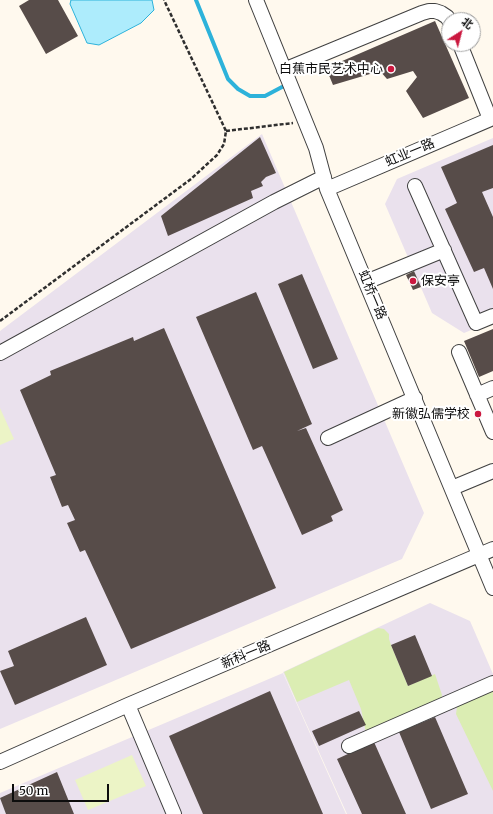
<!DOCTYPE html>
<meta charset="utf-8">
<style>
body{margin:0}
#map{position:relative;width:493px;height:814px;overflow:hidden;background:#fff9ee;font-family:Merriweather,"Noto Sans SC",serif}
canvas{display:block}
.north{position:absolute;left:441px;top:12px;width:40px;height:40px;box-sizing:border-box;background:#fff;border:1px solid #9e9e9e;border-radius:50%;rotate:36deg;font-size:11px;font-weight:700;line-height:16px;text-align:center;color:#0d0d0d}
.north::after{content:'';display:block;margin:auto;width:14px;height:18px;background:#cb183f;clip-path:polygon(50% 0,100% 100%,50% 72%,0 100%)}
.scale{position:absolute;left:12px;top:784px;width:97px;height:18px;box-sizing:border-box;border:2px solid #0d0d0d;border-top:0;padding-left:5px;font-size:12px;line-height:14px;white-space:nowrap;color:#0d0d0d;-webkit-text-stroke:3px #fff;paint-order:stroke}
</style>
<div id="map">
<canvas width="493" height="814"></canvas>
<div class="north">北</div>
<div class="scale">50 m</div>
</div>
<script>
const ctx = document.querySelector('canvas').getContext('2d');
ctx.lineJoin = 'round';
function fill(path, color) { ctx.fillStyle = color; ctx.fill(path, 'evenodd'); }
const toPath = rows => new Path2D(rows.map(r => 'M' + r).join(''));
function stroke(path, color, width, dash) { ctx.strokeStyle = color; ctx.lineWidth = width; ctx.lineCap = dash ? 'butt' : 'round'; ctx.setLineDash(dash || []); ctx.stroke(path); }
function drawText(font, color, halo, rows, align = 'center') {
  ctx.font = font + ' Merriweather,"Noto Sans SC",serif'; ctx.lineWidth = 4; ctx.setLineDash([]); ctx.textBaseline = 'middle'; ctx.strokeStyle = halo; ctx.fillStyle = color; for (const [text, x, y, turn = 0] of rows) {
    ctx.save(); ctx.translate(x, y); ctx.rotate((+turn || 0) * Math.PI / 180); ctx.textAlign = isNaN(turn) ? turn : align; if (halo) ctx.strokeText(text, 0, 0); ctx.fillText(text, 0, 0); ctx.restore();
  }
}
fill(toPath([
 [262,134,424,513,402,559,0,729,0,331],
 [493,138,493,321,464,333,432,313,385,204,397,179],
 [430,603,470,621,493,674,493,814,347,814,283,672],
 [283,673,346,814,0,814,0,793]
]), '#eae1ed');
fill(toPath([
 [378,628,384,629,389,634,389,639,391,645,408,686,435,674,442,695,441,699,366,733,361,709,349,680,297,702,284,672],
 [493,688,493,791,456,714,457,707,463,702]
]), '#dbedb3');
fill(toPath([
 [0,408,14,439,0,445],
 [132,755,146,786,88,810,75,780]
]), '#ecf4c6');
const water = toPath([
 [71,0,152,0,154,10,141,23,99,45,87,43,70,4,71,0]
]);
fill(water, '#adecfc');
stroke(water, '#2db2da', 1);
stroke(toPath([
 [196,0,228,79,238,89,250,96,265,96,282,87]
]), '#2db2da', 4);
fill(toPath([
 [29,0,58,0,78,36,46,54,19,6],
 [435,21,469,98,423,118,406,91,417,77,413,71,387,79,380,71,333,85,326,68],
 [260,137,276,173,266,177,261,182,263,186,251,191,253,198,168,236,161,216],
 [493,145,493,188,482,192,493,217,493,289,484,268,474,272,445,209,457,203,441,167],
 [414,271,421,287,413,290,406,275],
 [302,274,338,359,313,369,278,284],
 [256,292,312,424,297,431,306,428,343,510,331,516,333,521,302,535,262,446,253,450,196,317],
 [164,328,276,588,131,649,85,550,80,552,67,523,75,520,68,505,62,507,50,477,56,475,20,390,51,375,50,371,133,337,134,341],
 [493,329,493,371,479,377,464,341],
 [86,617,107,665,15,705,0,671,14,666,8,651],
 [415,635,432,676,408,686,391,645],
 [270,691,323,814,203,814,169,736],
 [359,711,366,725,319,746,312,731],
 [435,717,468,794,431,809,399,732],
 [374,742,406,814,362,814,337,759],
 [57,772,74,814,6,814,0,798]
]), '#574c49');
const minor = toPath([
 [256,0,316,148,327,189,493,588],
 [460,44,490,119],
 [284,70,422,13,429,11,435,11,441,13,447,17,449,20],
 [415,186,476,323,493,316],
 [327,189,493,118],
 [366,282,444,250],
 [459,352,493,432],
 [0,353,274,202,324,177],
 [477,395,493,388],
 [328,438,415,398],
 [452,488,493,471],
 [128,705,174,814],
 [349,746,493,683],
 [0,762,128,705,493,549]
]);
stroke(minor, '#404040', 16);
stroke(toPath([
 [226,131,293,123],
 [0,321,191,179,217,155,224,144,226,131,164,0]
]), '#2f2f2f', 2.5, [4, 2]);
stroke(minor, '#fff', 14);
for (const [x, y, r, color] of [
 [391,69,4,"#cb183f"],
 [413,281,4,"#cb183f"],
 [478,414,4,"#cb183f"]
]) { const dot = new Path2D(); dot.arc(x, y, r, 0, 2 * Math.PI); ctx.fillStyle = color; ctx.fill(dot); stroke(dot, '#fff', 1.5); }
drawText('13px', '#0d0d0d', '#fff', [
 ["白蕉市民艺术中心",383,69],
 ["保安亭",421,281,"left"],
 ["新徽弘儒学校",470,414]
], 'right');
drawText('13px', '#0d0d0d', '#fff', [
 ["虹业一路",410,153,-23],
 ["虹桥一路",372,295,67],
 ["新科一路",246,655,-23]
]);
</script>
